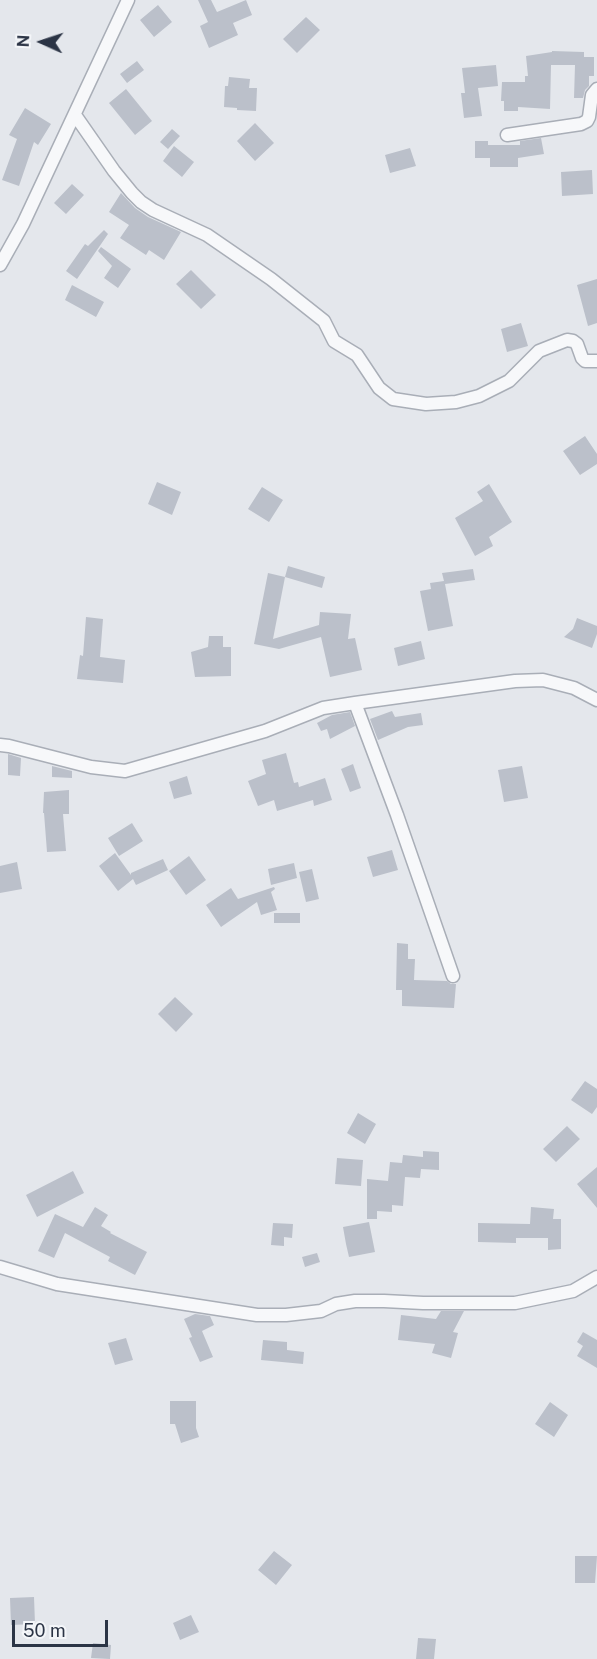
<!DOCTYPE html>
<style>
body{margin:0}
#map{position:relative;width:597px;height:1659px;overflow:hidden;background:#e4e7ec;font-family:"Public Sans",sans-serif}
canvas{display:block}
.north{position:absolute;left:12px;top:12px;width:60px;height:60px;-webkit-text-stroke:4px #f4f6f9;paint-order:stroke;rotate:273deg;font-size:16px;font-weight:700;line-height:24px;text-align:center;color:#2b3445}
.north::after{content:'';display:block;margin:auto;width:21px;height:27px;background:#2b3445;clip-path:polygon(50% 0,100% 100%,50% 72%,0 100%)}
.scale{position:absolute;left:12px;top:1620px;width:96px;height:27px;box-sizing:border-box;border:3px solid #2b3445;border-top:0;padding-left:8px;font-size:18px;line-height:21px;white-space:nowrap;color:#2b3445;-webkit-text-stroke:4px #f4f6f9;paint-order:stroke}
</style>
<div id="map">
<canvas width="597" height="1659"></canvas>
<div class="north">N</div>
<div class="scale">50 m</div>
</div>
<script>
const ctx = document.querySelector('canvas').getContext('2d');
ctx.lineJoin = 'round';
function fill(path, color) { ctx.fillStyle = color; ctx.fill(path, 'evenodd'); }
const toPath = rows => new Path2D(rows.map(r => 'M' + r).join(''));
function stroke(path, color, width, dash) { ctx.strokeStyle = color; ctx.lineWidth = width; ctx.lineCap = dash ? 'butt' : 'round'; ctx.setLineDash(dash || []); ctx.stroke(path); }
fill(toPath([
 [198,0,211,0,217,12,246,0,252,15,233,23,238,35,209,48,200,26,208,22],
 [158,5,172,22,154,37,140,20],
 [306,17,320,30,297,53,283,39],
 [552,51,584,52,584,57,594,57,594,76,589,76,589,86,585,90,583,98,574,98,575,65,551,65,550,109,518,107,518,111,504,111,504,101,501,101,502,82,525,82,525,76,528,76,526,56,552,52],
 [137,61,144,70,127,83,120,74],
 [496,65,498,86,478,88,482,116,464,118,461,93,465,93,462,68],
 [229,77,250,79,249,88,257,88,256,111,237,110,237,108,224,107,225,86,228,86],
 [126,89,152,121,135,135,109,103],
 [25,108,51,124,38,145,34,142,19,186,2,180,17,139,9,135],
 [255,123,274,143,255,161,237,141],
 [172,129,180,136,168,149,160,142],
 [541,138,544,154,518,158,518,167,490,167,490,158,475,158,475,141,488,141,488,145,520,145,520,141],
 [174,146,194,162,182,177,163,161],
 [410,148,416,166,390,173,385,155],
 [592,170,593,194,562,196,561,172],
 [72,184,84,195,66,214,54,203],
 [121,193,135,208,148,217,181,232,164,260,149,250,146,255,120,238,129,225,109,212],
 [104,230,108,234,77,279,66,271,85,244,88,246],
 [101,247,131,269,118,288,104,278,112,266,98,251],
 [191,270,216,295,201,309,176,284],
 [597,279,597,323,588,326,577,285],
 [72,285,104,302,96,317,65,300],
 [521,323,528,346,507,352,501,329],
 [585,436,597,454,597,464,580,475,563,451],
 [157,482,181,492,172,515,148,504],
 [489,484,512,522,489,537,493,546,475,556,455,518,483,501,477,492],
 [262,487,283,500,269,522,248,509],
 [288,566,325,577,322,588,285,577,273,639,319,625,320,612,351,614,348,639,355,638,362,670,330,677,321,637,279,649,254,644,268,573,285,577],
 [473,569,475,580,445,584,453,626,428,631,420,591,431,589,430,583,444,581,442,573],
 [86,617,103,619,100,657,125,660,123,683,77,679,80,655,83,656],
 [577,618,597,626,597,634,592,648,564,637,573,629],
 [209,636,223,636,223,647,231,647,231,676,195,677,191,652,208,647],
 [421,641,425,659,398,666,394,648],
 [392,711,395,717,421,713,423,725,408,727,378,740,370,719],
 [350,712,355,726,330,739,327,729,321,731,317,723,332,715],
 [286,753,294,783,298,782,299,787,325,778,332,800,314,806,313,800,277,811,274,800,258,806,248,781,266,774,262,760],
 [8,754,21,758,20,776,8,775],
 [353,764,361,788,350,792,341,769],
 [52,766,72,771,72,778,52,777],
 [522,766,528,798,504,802,498,770],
 [187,776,192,794,174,799,169,782],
 [69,790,69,814,63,814,66,851,47,852,44,813,43,813,44,792],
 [132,823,143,841,119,856,108,838],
 [392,850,398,870,373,877,367,857],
 [115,853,131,875,131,873,163,859,168,870,136,885,133,879,118,891,99,866],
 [189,856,206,880,186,895,169,871],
 [17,862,22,889,0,893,0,866],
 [294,863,297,878,271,885,268,869],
 [312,869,319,899,306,902,299,872],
 [274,887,275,889,271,892,277,910,261,915,257,902,221,927,206,905,231,888,238,899],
 [274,913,300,913,300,923,274,923],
 [397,943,408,944,408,959,415,959,414,980,447,981,451,984,456,984,454,1008,402,1006,402,990,396,990],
 [175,997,193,1014,176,1032,158,1014],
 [585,1081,597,1089,597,1107,592,1114,571,1100],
 [358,1113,376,1124,365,1144,347,1133],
 [567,1126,580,1139,556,1162,543,1149],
 [423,1151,439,1152,439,1170,421,1169,420,1178,405,1177,403,1206,392,1205,392,1212,377,1211,377,1219,367,1219,367,1179,388,1181,390,1162,402,1163,403,1155,423,1157],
 [337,1158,363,1160,361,1186,335,1184],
 [597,1167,597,1208,577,1184],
 [73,1171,84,1193,37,1217,26,1195],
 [95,1207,108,1215,101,1226,111,1232,110,1233,147,1252,135,1275,108,1261,110,1257,65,1233,54,1258,38,1251,55,1214,83,1227],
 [531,1207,554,1209,553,1219,561,1219,561,1249,548,1250,548,1238,516,1238,516,1243,478,1242,478,1223,530,1224],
 [369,1222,375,1252,349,1257,346,1244,348,1244,346,1244,343,1227],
 [273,1223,293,1224,292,1238,284,1237,284,1246,271,1245],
 [317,1253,320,1262,305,1267,302,1257],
 [441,1311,464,1311,453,1332,458,1333,451,1358,432,1353,435,1344,398,1340,401,1315,436,1319],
 [195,1314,210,1316,214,1325,202,1331,213,1357,200,1362,189,1338,192,1337,184,1319],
 [583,1332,597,1340,597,1368,577,1356,583,1346,577,1342],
 [126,1338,133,1360,115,1365,108,1343],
 [263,1340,287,1342,287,1350,304,1352,303,1364,261,1360],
 [170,1401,196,1401,196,1428,199,1437,181,1443,175,1424,170,1424],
 [550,1402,568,1415,554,1437,535,1424],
 [274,1551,292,1565,276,1585,258,1570],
 [575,1556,597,1556,595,1583,575,1583],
 [34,1597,35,1624,11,1625,10,1598],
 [191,1615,199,1632,180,1640,173,1623],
 [418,1638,436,1639,434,1659,416,1659],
 [93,1643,111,1645,110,1659,91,1658]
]), '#bbc0ca');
const street = toPath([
 [75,115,114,171,132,193,141,202,153,210,207,235,271,279,324,321,334,341,357,355,379,388,393,399,426,404,456,402,479,396,509,381,539,351,567,340,573,341,577,344,582,358,585,361,597,361],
 [507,135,581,124,587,121,589,117,592,95,597,89],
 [0,265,23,224,128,0],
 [355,703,397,815,453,976],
 [0,745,9,746,91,767,125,771,265,731,323,708,355,703,515,681,543,680,574,688,597,700],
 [0,1267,57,1284,257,1315,286,1315,321,1311,336,1304,355,1301,384,1301,423,1303,515,1303,573,1291,597,1277]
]);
stroke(street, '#a9aeb7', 15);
stroke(street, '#f7f8fa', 12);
</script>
